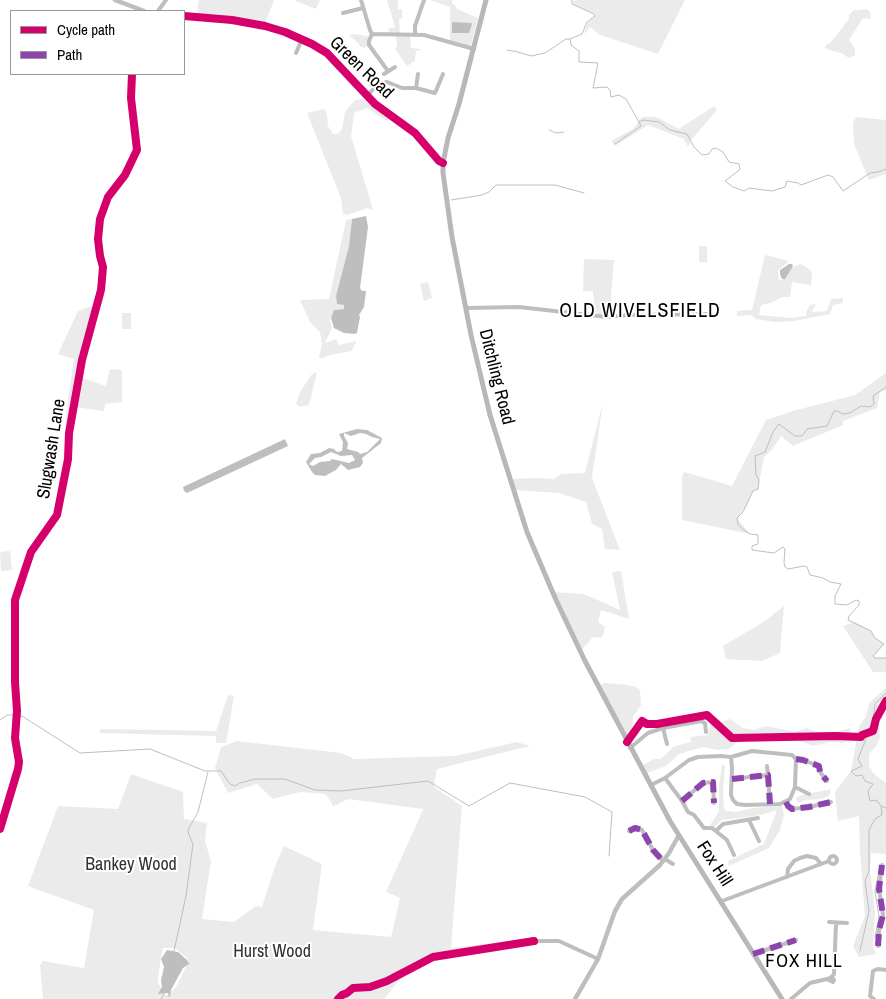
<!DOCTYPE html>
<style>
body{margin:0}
#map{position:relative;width:886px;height:999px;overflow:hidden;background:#fff;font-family:"Archivo Narrow",sans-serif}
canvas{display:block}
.legend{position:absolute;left:10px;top:10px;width:175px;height:65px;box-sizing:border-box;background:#fff;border:1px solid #999;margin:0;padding:6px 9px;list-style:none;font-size:15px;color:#000}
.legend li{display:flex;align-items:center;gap:10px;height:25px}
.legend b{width:25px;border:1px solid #999}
</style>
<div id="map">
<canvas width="886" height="999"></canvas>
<ul class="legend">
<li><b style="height:6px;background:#d6006c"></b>Cycle path</li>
<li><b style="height:6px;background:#8e44ad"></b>Path</li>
</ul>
</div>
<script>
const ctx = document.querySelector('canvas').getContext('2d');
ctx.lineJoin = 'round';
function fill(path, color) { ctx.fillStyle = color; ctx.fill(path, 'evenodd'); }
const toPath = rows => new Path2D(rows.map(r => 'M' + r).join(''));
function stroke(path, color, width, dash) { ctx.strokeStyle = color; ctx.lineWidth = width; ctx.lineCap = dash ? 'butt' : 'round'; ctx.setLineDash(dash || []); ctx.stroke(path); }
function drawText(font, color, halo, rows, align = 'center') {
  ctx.font = font + ' "Archivo Narrow",sans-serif'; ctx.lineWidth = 4; ctx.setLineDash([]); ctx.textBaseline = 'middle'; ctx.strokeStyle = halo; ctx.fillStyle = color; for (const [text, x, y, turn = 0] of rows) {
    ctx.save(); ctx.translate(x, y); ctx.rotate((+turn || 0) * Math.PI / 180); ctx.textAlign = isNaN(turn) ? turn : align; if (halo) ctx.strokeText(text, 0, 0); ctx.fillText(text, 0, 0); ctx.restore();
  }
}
fill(toPath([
 [199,0,274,0,265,24,218,16,197,14],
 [294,0,320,0,316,9],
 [387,0,398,0,398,9,402,9,402,19,399,19,400,35,410,35,411,48,420,49,420,51,416,50,415,61,407,66,395,49,397,45,396,35,390,35,388,29,395,27],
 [430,0,452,0,452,4,454,4,457,9,478,18,470,48,450,41,450,7],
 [575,0,685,0,658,54,600,35,590,27,583,35,588,23,596,14,572,4],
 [866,9,870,12,871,19,863,18,849,40,855,49,855,55,849,58,841,53,826,49,825,46,831,42,849,19,849,15,854,10,859,10],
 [355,34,371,37,369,45,364,48,360,46,357,42,349,35],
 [363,99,388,119,387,121,367,108,354,113,351,136,373,210,367,208,347,215,343,214,341,198,307,113,324,109,327,115,328,126,333,134,338,134,342,129,345,112,355,100],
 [714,106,717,110,692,139,688,147,684,139,648,125,615,146,611,141,633,129,642,117,656,117,679,129],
 [856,117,886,120,886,174,869,180,854,144,853,123],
 [352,219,349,246,336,296,337,304,344,305,344,309,334,310,330,320,332,328,325,343,336,339,339,345,357,341,351,351,326,356,323,359,319,357,322,344,320,332,310,322,300,300,329,299,346,220],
 [699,246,707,246,707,262,699,262],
 [765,255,789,261,778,270,779,281,784,279,791,268,801,264,809,269,812,273,811,285,792,282,790,297,782,297,771,303,761,305,759,315,790,318,806,316,806,312,810,305,816,304,812,312,827,311,831,299,843,298,843,303,833,305,830,314,794,321,775,322,756,319,751,315,737,316,737,311,752,310],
 [584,259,614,260,610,310,603,310,602,315,596,313,594,306,593,291,583,291],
 [428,282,432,298,424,301,420,284],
 [97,306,80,377,106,386,110,369,122,370,122,402,105,404,104,411,75,407,72,433,72,467,65,464,66,414,74,359,58,354,78,311,89,307],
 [122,313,131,313,131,329,122,329],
 [317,372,309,405,300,407,296,404,300,392,312,374],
 [886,373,886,390,880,392,877,408,843,421,843,425,793,446,781,436,772,450,764,457,758,489,753,491,745,508,737,518,750,534,682,520,682,477,684,472,732,486,766,420,793,411,855,395],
 [603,402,592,478,620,550,605,549,602,529,592,524,586,502,559,493,514,490,510,479,536,478,554,479,561,474,585,473],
 [10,551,12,570,1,571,0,552],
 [621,571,629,619,601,610,598,622,605,627,604,633,601,638,593,637,580,652,553,592,584,594,620,610,612,572],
 [784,606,780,653,762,661,726,659,723,646,765,621],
 [855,622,871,631,875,638,884,644,874,656,876,658,886,657,886,672,873,672,843,626],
 [604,683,628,685,636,687,640,690,641,705,633,717,633,724,627,742,598,686],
 [886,688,886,701,878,714,880,737,877,745,869,754,869,766,874,774,886,783,886,854,871,853,870,870,875,912,873,946,876,954,859,957,853,946,865,916,860,852,859,816,838,821,835,792,851,771,859,726,865,718,870,702],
 [228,695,234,696,226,743,216,743,216,736,99,733,101,729,216,731],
 [714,716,722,722,730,719,743,728,754,730,766,726,795,732,807,728,816,732,832,733,850,728,852,740,842,743,830,742,813,746,797,740,773,739,738,742,729,749,717,750,703,747,679,754,666,766,647,773,643,765,654,759,661,759,673,747,691,742,690,737,708,735,710,723],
 [237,741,341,753,354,759,455,756,517,742,530,746,437,769,434,787,462,806,451,948,534,938,534,941,434,955,433,957,405,973,384,999,43,999,40,965,43,961,84,968,94,910,28,886,58,806,118,809,131,774,183,792,184,819,207,823,205,841,211,861,202,919,234,922,256,906,262,907,275,866,284,846,322,864,313,930,391,937,400,898,386,892,427,801,423,809,348,799,334,806,335,809,326,794,300,792,273,799,257,784,228,793,215,768,221,747],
 [163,948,175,948,187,958,188,963,176,987,166,996,158,983,160,963],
 [722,765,725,765,723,795,724,808,726,811,736,812,752,808,782,806,784,815,780,830,769,848,729,866,728,861,764,844,777,810,761,815,722,820,714,827,710,825,719,811,719,787],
 [831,789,829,796,820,799,806,800,798,803,796,798,802,795]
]), '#ebebeb');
fill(toPath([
 [452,22,471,23,472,24,469,33,452,33],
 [366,216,368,227,360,288,362,291,366,291,364,307,359,315,360,317,357,333,354,334,344,333,334,328,331,318,334,310,344,309,344,305,337,304,336,296,349,246,352,219],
 [789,264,792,264,793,266,785,279,782,279,780,274,780,270],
 [357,429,367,430,382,438,381,443,362,458,363,463,360,467,348,470,341,464,336,470,325,476,315,475,312,472,306,462,311,454,320,453,329,448,334,449,337,452,342,451,343,442,339,434],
 [344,433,351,436,360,433,366,434,372,437,380,439,367,452,360,454,358,452,347,449,348,443,344,436],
 [331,452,341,456,352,455,355,460,349,463,332,459,330,461,320,462,313,466,309,464,315,458,321,457],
 [285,439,288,446,187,493,184,491,183,487],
 [167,950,178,952,187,960,189,964,183,968,171,990,170,996,167,997,169,994,167,993,158,994,162,987,161,980,164,967,161,959]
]), '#bebebe');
stroke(toPath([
 [570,39,571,45,579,51,579,62,598,63,593,88,607,87,610,90,611,97,619,95,626,99,639,122,643,120,659,122,670,130,687,134,694,147,702,155,709,154,712,149,716,148,723,152,729,162,739,164,740,169,738,171,725,181,733,187,744,191,749,188,772,191,785,187,787,181,798,183,801,185,828,175,833,177,843,191,870,173,878,172,886,169],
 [507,50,518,52,531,56,545,53,566,39,570,39,582,34,587,22,595,16,594,14,572,4,572,0],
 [549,130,556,133,564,132],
 [615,144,641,126,639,122],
 [451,200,482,195,489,192,496,185,555,185,584,193],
 [886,387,873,396,874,404,870,407,861,406,850,413,843,414,837,411,834,411,827,426,807,429,802,436,795,436,779,424,773,432,765,452,755,456,756,475,759,480,758,489,753,491,743,512,737,518,738,525,744,530,750,534,758,535,758,544,752,546,752,550,774,553,783,547,785,549,784,563,785,567,788,569,804,566,807,567,810,575,823,578,830,582,841,584,835,596,835,604,847,605,856,600,859,601,859,605,849,616,848,620,871,631,875,638,884,644,873,656,875,658,886,658],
 [886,693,875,704,872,726,860,736,866,739,858,759,862,766,851,771,856,776,862,775,865,781,873,784,868,791,870,801,876,800,881,806,886,808],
 [19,716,22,716,80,753,150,749,205,771,221,771,230,784,235,786,240,783,255,779,285,779,315,790,341,791,428,781,469,806,510,783,585,797,612,812,609,856],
 [0,720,7,715,14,715],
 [875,937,879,917,875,891,880,866],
 [174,951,186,896,193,844,189,835,188,830,198,812,208,772],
 [860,951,869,911,865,881,869,871,869,830,875,819,882,815,881,807],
 [161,999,165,992]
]), '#bebebe', 1);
stroke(toPath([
 [361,0,370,30,372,34,369,41,369,45,388,71],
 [158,11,166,0],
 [343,13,363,8],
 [372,34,424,35,474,49],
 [415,35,415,26,424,0],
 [296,53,302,39],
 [384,74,395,67],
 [416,88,418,74],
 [367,96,376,86,387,82,402,88,416,88,435,93,443,74],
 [466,308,519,307,607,317,628,315,712,314],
 [663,728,667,744],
 [630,748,648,733,663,728,701,721,705,723,706,732],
 [731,757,732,768,731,795,733,800,737,804,745,805,780,804,790,799,795,787,796,759],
 [767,766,768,775],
 [665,778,682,801,688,812,694,815,704,828,712,828,727,840,734,855],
 [732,779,768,775,770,804],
 [651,785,665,778,689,760,698,757,721,756,731,757,752,751,792,755,796,759,803,760,819,766,820,772,827,781],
 [795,787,809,794],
 [682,801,703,783,713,782,714,803],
 [786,802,788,806,792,809,809,807,831,802],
 [749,820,759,841],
 [0,829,18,769,19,762,15,738,17,711,15,682,15,600,31,552,57,515,68,459,69,433,82,360,101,290,103,267,100,256,98,239,100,219,108,197,125,175,137,150,131,98,132,74],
 [629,831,635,828,642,830,653,850,663,861],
 [716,831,723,824,758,818],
 '829 860a4 4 0 1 1 8 0a4 4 0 1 1-8 0Z',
 [665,859,673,864],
 [787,877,788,869,794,861,800,858,807,856,816,858,821,864],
 [722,901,829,861],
 [829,922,847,923],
 [534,941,559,941,598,959],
 [878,946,879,930,883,915,879,889,882,865],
 [753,954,796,940],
 [831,977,834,980,833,982,829,980,831,977],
 [791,999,810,983,831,978,834,974,836,923],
 [874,999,870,996,873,971,878,969,886,970]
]), '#bebebe', 4);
stroke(toPath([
 [115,0,144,11],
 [184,16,232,20,265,26,285,32,312,44,327,53,375,104,415,133,439,161,443,163],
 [575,999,598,959,615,911,622,899,660,865,669,853,679,835]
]), '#bebebe', 4.5);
stroke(toPath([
 [486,0,459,104,448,138,443,163,443,173,452,237,471,335,490,415,527,532,556,600,585,661,670,821,782,999]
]), '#b8b8b8', 5);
stroke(toPath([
 [796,759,803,760,819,766,820,772,827,781],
 [732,779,768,775,770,804],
 [682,801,703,783,713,782,714,803],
 [786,802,788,806,792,809,809,807,831,802],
 [629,831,635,828,642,830,653,850,663,861],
 [878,946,879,930,883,915,879,889,882,865],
 [753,954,796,940]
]), '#8e44ad', 6, [12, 6]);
stroke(toPath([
 [184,16,232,20,265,26,285,32,312,44,327,53,375,104,415,133,439,161,443,163],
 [627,742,642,721,647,724,657,724,707,715,732,738,836,736,861,737,862,735,873,731,876,719,886,701],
 [0,829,18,769,19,762,15,738,17,711,15,682,15,600,31,552,57,515,68,459,69,433,82,360,101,290,103,267,100,256,98,239,100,219,108,197,125,175,137,150,131,98,132,74],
 [338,999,342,995,347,993,353,988,370,987,387,981,433,957,534,941]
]), '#d6006c', 8);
drawText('18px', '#000', '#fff', [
 ["Green Road",361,68,44],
 ["Ditchling Road",496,377,76],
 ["Slugwash Lane",52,449,-81],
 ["Fox Hill",714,864,57]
]);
drawText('18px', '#323232', '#fff', [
 ["Bankey Wood",131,865],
 ["Hurst Wood",272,952]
]);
ctx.letterSpacing = '1px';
drawText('19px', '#000', '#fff', [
 ["FOX HILL",804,962]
]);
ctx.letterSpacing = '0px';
ctx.letterSpacing = '1px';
drawText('20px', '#000', '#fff', [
 ["OLD WIVELSFIELD",640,312]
]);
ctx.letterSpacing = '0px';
</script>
